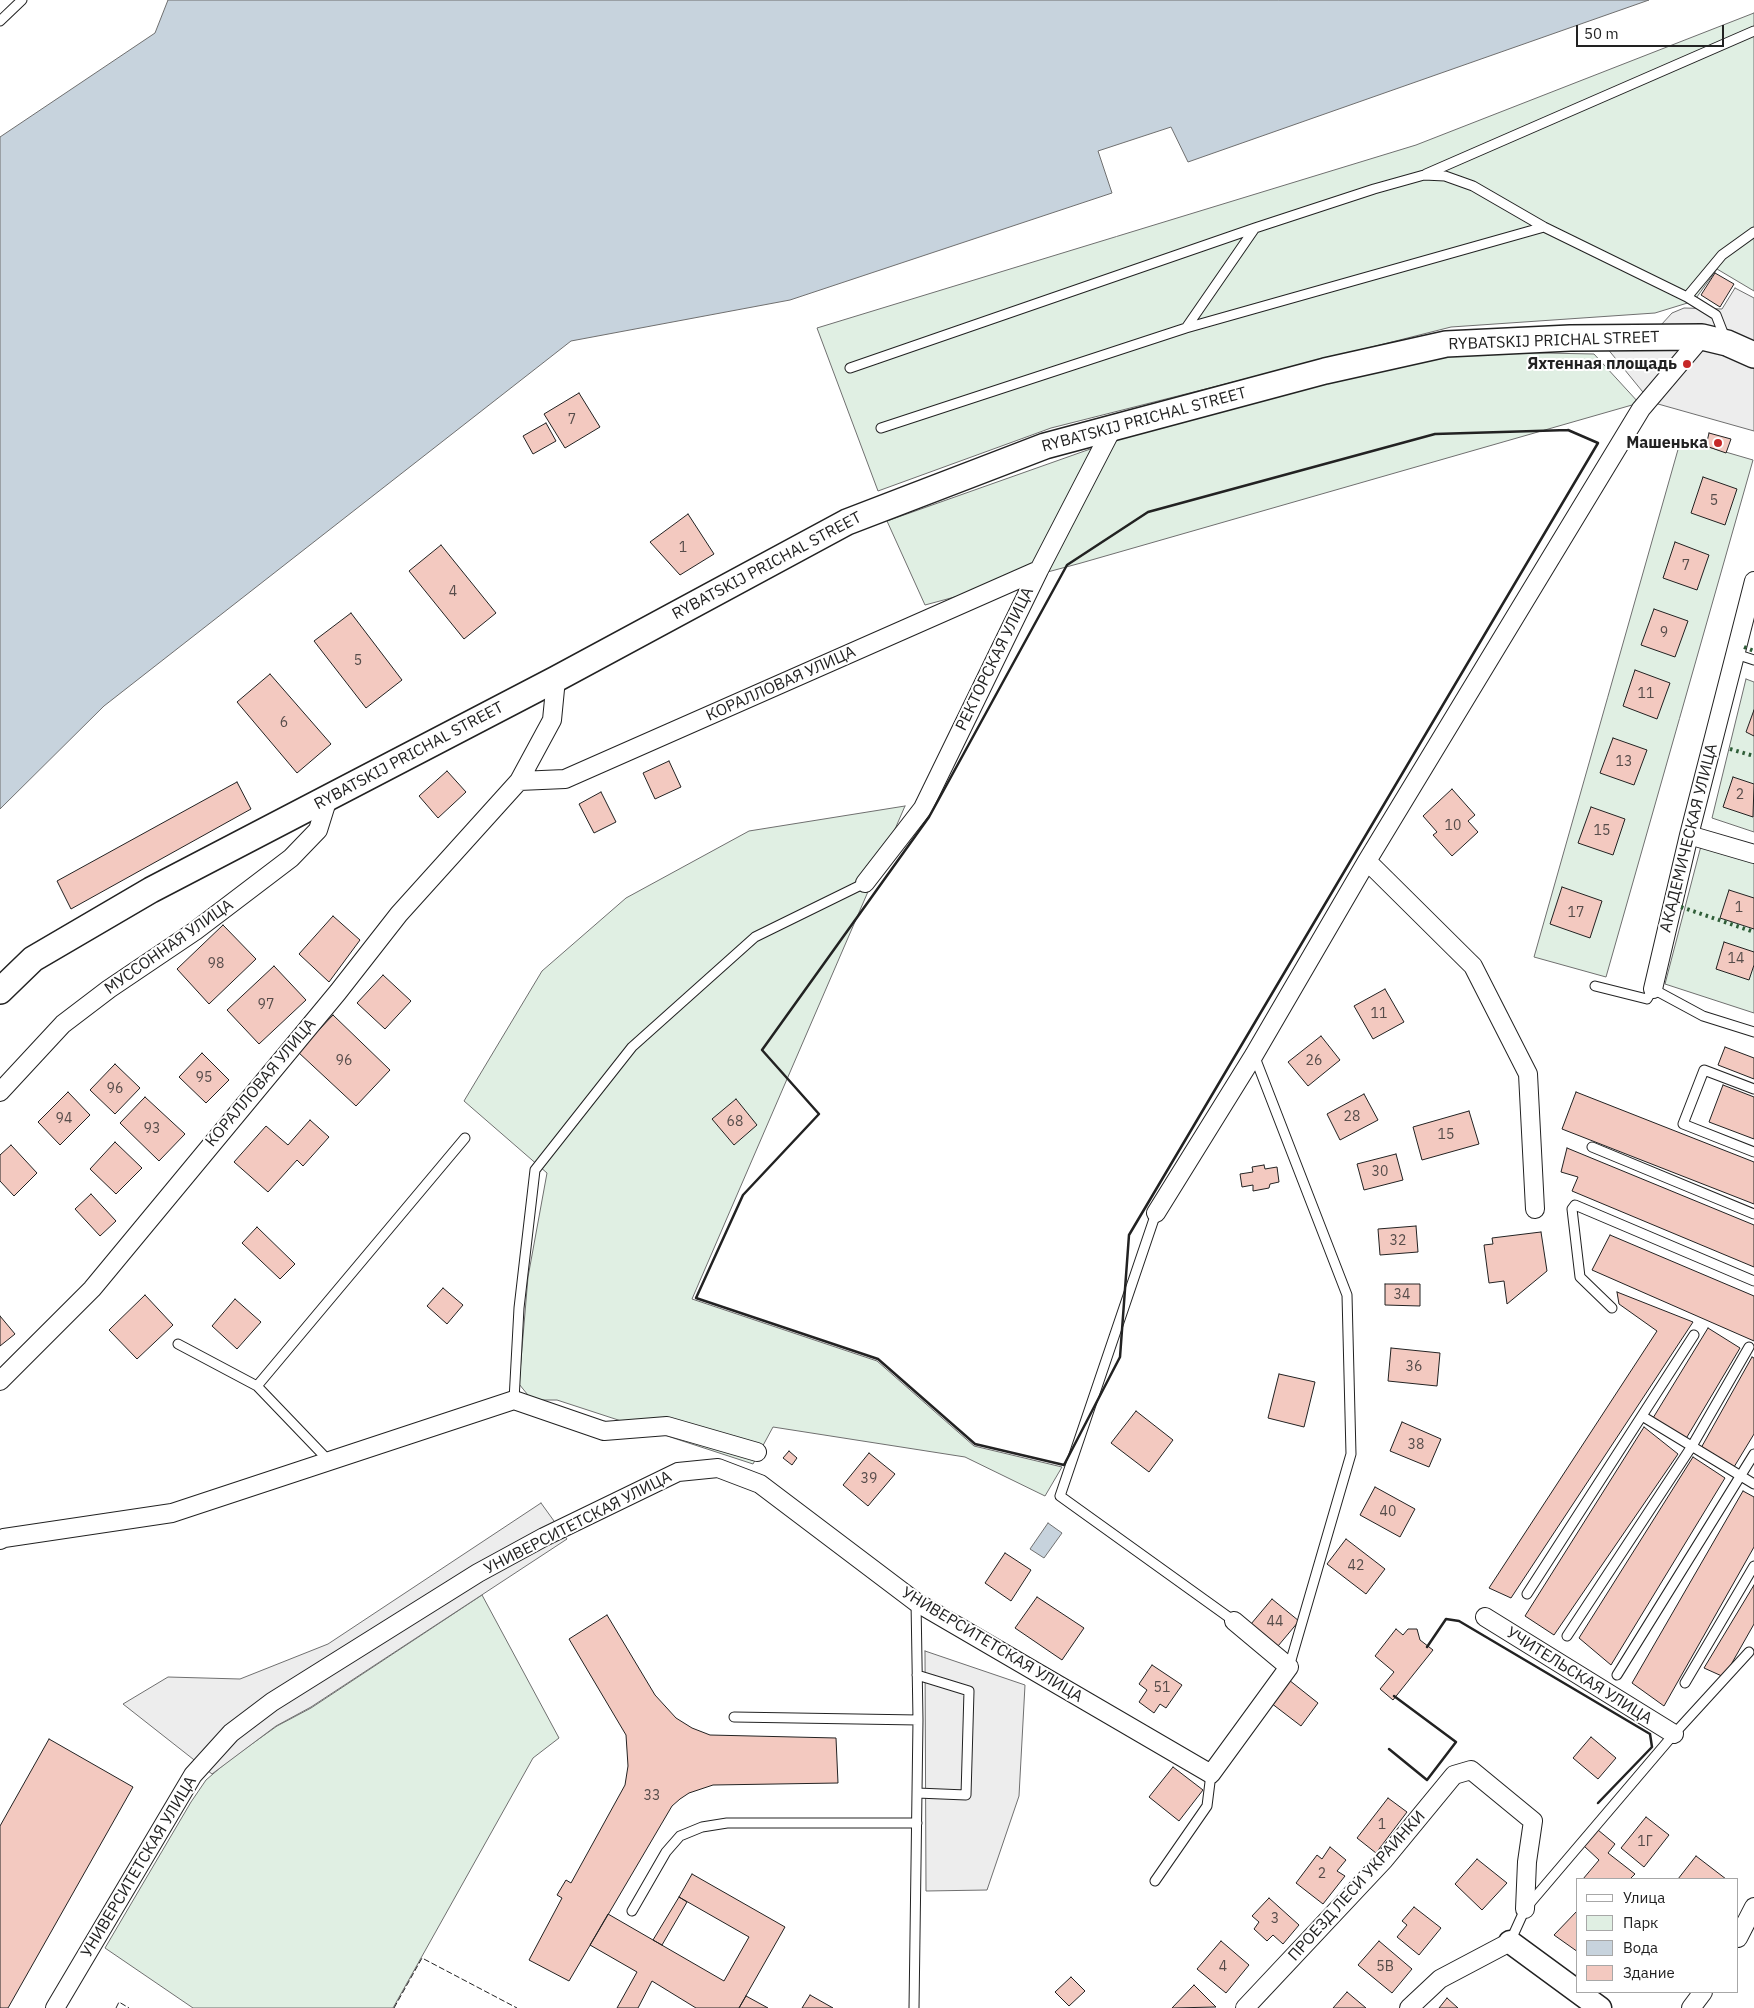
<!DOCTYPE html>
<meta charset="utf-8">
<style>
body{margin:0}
#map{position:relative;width:1754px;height:2008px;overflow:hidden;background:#fff;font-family:"IBM Plex Sans",sans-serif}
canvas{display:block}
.legend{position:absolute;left:1576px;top:1878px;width:162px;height:115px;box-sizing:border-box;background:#fff;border:1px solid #a7a7a7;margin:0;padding:6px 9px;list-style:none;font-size:15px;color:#222}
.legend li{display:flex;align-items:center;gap:10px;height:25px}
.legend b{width:25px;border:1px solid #a7a7a7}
.scale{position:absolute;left:1576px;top:25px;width:148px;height:22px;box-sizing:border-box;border:2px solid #222;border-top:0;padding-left:6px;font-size:15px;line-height:18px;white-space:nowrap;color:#222;-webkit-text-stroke:4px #fff;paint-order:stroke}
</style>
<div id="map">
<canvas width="1754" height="2008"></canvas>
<ul class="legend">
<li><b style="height:6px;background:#fff"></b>Улица</li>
<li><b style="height:14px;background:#e0efe3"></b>Парк</li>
<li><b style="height:14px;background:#c7d3dd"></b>Вода</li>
<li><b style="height:14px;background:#f3c9c0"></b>Здание</li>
</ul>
<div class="scale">50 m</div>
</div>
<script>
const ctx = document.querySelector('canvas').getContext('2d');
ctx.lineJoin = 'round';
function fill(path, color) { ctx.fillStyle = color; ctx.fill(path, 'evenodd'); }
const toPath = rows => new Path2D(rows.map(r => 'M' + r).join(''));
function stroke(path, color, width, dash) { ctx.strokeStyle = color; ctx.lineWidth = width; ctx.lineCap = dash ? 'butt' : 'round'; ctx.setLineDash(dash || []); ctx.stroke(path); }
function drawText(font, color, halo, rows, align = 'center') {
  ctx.font = font + ' "IBM Plex Sans",sans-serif'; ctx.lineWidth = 4; ctx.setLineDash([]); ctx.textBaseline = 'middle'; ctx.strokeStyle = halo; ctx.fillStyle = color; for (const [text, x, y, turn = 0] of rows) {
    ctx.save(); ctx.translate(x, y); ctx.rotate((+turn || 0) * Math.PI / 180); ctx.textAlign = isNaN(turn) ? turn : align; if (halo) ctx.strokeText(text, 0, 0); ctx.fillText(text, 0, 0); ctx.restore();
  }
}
const green = toPath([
 [1754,13,1754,291,1717,269,1694,301,1655,313,1451,327,1051,428,878,491,817,328,1416,145,1754,13],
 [1440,351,1594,354,1639,403,1081,563,925,605,887,521,1127,436,1440,351],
 [1681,439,1753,460,1606,977,1534,957,1681,439],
 [1746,679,1754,682,1754,832,1712,818,1746,679],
 [905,806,692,1299,877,1361,974,1446,1062,1467,1045,1496,965,1457,773,1427,753,1464,557,1400,532,1400,519,1384,528,1277,547,1173,464,1101,542,971,626,898,749,831,905,806],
 [1701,846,1754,862,1754,1013,1665,984,1701,846],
 [482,1595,559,1738,533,1758,393,2008,193,2008,105,1948,191,1802,206,1780,228,1761,277,1726,311,1708,482,1595]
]);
fill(green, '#e0efe3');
stroke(green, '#6f6f6f', 1);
const parking = toPath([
 [1735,288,1754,298,1754,431,1651,402,1589,326,1661,325,1672,313,1684,308,1722,309,1735,288],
 [541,1503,567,1539,311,1707,276,1726,212,1774,123,1704,168,1677,240,1679,328,1644,541,1503],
 [925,1651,1025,1685,1019,1796,987,1890,926,1891,925,1651]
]);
fill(parking, '#ededed');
stroke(parking, '#6f6f6f', 1);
const water = toPath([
 [168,0,1649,0,1188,162,1171,127,1098,151,1112,193,790,300,571,341,104,706,0,809,0,137,155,33,168,0],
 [1048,1523,1062,1533,1044,1558,1030,1549,1048,1523]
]);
fill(water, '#c7d3dd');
stroke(water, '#6f6f6f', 1);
const building = toPath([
 [1715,273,1734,284,1720,307,1701,295,1715,273],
 [579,393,600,427,565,448,544,414,579,393],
 [546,423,556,441,533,454,523,436,546,423],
 [1709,433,1731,439,1726,453,1706,446,1709,433],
 [1703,477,1737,489,1725,525,1691,513,1703,477],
 [688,514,714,554,680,575,650,542,688,514],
 [1675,542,1709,555,1697,590,1663,578,1675,542],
 [441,545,496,613,464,639,409,571,441,545],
 [1654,609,1688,621,1675,657,1641,645,1654,609],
 [351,613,402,680,366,708,314,641,351,613],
 [1635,670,1670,683,1657,719,1623,706,1635,670],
 [270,674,331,744,297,773,237,702,270,674],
 [1754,710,1754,736,1746,732,1754,710],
 [1613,738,1647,750,1634,785,1600,773,1613,738],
 [669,761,681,787,655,799,643,773,669,761],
 [447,771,466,792,438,818,419,796,447,771],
 [1733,777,1754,784,1753,817,1723,807,1733,777],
 [237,782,251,809,71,909,57,881,237,782],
 [1452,789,1475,815,1468,821,1478,832,1452,856,1433,835,1437,832,1423,816,1452,789],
 [601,792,616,822,594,833,579,804,601,792],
 [1591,807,1625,819,1613,855,1578,843,1591,807],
 [1562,887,1602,901,1590,938,1550,924,1562,887],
 [1729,890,1754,898,1754,929,1720,918,1729,890],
 [333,916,360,940,329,982,299,954,333,916],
 [223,925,256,959,209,1004,177,969,223,925],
 [1724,942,1754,952,1754,965,1749,980,1716,969,1724,942],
 [274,966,306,1000,259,1044,227,1010,274,966],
 [383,975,411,1001,385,1029,357,1003,383,975],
 [1385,989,1404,1022,1373,1039,1354,1006,1385,989],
 [333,1015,390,1070,356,1106,298,1052,333,1015],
 [1321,1036,1340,1060,1308,1086,1288,1062,1321,1036],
 [1725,1047,1754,1058,1754,1079,1718,1065,1725,1047],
 [202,1053,229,1080,206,1103,179,1077,202,1053],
 [115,1064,140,1088,115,1114,90,1090,115,1064],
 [1723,1085,1754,1097,1754,1139,1709,1122,1723,1085],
 [68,1092,90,1115,60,1145,38,1122,68,1092],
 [1576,1092,1754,1162,1754,1204,1562,1129,1576,1092],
 [1364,1094,1378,1120,1340,1140,1327,1114,1364,1094],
 [145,1097,185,1134,159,1161,120,1123,145,1097],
 [736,1099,757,1125,734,1145,712,1119,736,1099],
 [1469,1111,1479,1144,1422,1160,1413,1127,1469,1111],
 [310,1120,329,1137,303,1166,297,1160,268,1192,234,1162,266,1126,288,1145,310,1120],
 [115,1142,142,1168,116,1194,90,1169,115,1142],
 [11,1145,37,1173,14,1196,0,1181,0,1155,11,1145],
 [1567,1148,1754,1225,1754,1267,1572,1191,1578,1177,1561,1172,1567,1148],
 [1396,1154,1403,1180,1364,1190,1357,1164,1396,1154],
 [1264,1165,1265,1169,1277,1167,1279,1182,1270,1184,1269,1188,1253,1191,1253,1185,1242,1187,1240,1174,1253,1172,1252,1167,1264,1165],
 [91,1194,116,1221,100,1236,75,1209,91,1194],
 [1416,1226,1418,1252,1380,1255,1378,1229,1416,1226],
 [257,1227,295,1264,280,1279,242,1243,257,1227],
 [1541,1232,1547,1271,1507,1304,1504,1281,1489,1283,1484,1245,1493,1244,1492,1238,1541,1232],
 [1610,1235,1754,1296,1754,1341,1592,1270,1610,1235],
 [1385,1284,1420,1284,1420,1306,1385,1305,1385,1284],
 [443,1288,463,1305,447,1324,427,1306,443,1288],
 [1617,1292,1693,1322,1511,1598,1489,1588,1657,1331,1619,1304,1617,1292],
 [145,1295,173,1325,137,1359,109,1330,145,1295],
 [235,1299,261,1322,237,1349,212,1326,235,1299],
 [0,1316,15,1334,0,1346,0,1316],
 [1708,1328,1740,1348,1684,1442,1653,1418,1708,1328],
 [1391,1348,1440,1353,1437,1386,1388,1381,1391,1348],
 [1752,1357,1754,1358,1754,1434,1734,1467,1701,1448,1752,1357],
 [1279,1374,1315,1382,1304,1427,1268,1418,1279,1374],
 [1136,1411,1173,1440,1149,1472,1111,1443,1136,1411],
 [1402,1422,1441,1439,1429,1467,1390,1451,1402,1422],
 [1644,1427,1678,1454,1554,1635,1525,1616,1644,1427],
 [789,1451,797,1458,792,1465,783,1458,789,1451],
 [869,1453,895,1474,868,1506,843,1485,869,1453],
 [1693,1457,1725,1478,1611,1665,1579,1638,1693,1457],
 [1375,1487,1415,1509,1400,1537,1360,1515,1375,1487],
 [1743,1491,1754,1497,1754,1547,1664,1706,1632,1683,1743,1491],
 [1346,1539,1385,1569,1366,1594,1327,1564,1346,1539],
 [1005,1553,1031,1570,1011,1601,985,1583,1005,1553],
 [1754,1585,1754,1624,1724,1677,1704,1668,1754,1585],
 [1037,1597,1084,1628,1062,1660,1015,1628,1037,1597],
 [1272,1599,1299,1621,1278,1646,1251,1624,1272,1599],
 [607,1615,655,1695,676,1718,692,1728,710,1735,836,1738,838,1783,713,1785,689,1793,680,1799,672,1806,569,1981,529,1960,562,1898,557,1895,566,1880,571,1883,625,1785,628,1766,626,1735,569,1639,607,1615],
 [1396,1629,1403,1635,1408,1629,1417,1629,1420,1640,1433,1650,1393,1700,1380,1689,1394,1672,1375,1656,1396,1629],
 [1152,1665,1182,1685,1166,1708,1160,1704,1154,1713,1139,1702,1147,1690,1139,1684,1152,1665],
 [1289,1680,1318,1703,1301,1726,1271,1703,1289,1680],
 [1591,1737,1616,1758,1598,1779,1573,1758,1591,1737],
 [49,1739,133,1787,8,2008,0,2008,0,1826,49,1739],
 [1173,1767,1203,1790,1179,1821,1149,1797,1173,1767],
 [1388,1798,1407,1812,1376,1853,1357,1838,1388,1798],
 [1646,1817,1669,1835,1644,1867,1621,1848,1646,1817],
 [1598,1830,1615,1844,1608,1853,1635,1874,1630,1879,1583,1879,1599,1860,1584,1846,1598,1830],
 [1330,1847,1346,1860,1337,1871,1345,1876,1323,1904,1296,1883,1317,1855,1322,1859,1330,1847],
 [1696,1856,1726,1879,1678,1879,1696,1856],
 [1477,1859,1507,1883,1482,1910,1455,1884,1477,1859],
 [692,1874,785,1927,739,2008,696,2008,652,1981,638,2008,617,2008,637,1972,590,1945,608,1914,724,1981,749,1937,679,1897,692,1874],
 [679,1897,687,1902,662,1945,653,1940,679,1897],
 [1269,1898,1299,1925,1283,1944,1273,1935,1267,1941,1254,1929,1259,1922,1252,1916,1269,1898],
 [1414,1907,1441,1928,1419,1955,1397,1937,1407,1925,1402,1921,1414,1907],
 [1578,1910,1578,1952,1554,1935,1578,1910],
 [1221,1941,1249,1965,1226,1993,1197,1969,1221,1941],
 [1379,1941,1412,1969,1392,1993,1358,1965,1379,1941],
 [1071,1977,1085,1991,1069,2006,1055,1992,1071,1977],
 [1194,1985,1216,2007,1172,2008,1194,1985],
 [1347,1992,1366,2008,1333,2008,1347,1992],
 [810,1995,833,2008,802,2008,810,1995],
 [746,1996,768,2008,739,2008,746,1996],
 [1447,1998,1458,2008,1439,2008,1447,1998]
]);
fill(building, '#f3c9c0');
stroke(building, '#222', 1);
const service = toPath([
 [0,21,22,0],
 [1426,174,1754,31],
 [1687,297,1722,255,1754,232],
 [1186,328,1544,227],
 [850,368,1255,228,1374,189,1424,175,1445,176,1473,186,1544,227,1687,297,1716,315,1725,338],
 [881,428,1186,328,1255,228],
 [1736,654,1754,660],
 [1595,986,1647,999,1653,989,1703,1016,1754,1032],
 [1254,1055,1347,1295,1351,1454,1289,1667],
 [1754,1089,1704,1070,1683,1124,1754,1152],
 [1592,1147,1754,1214],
 [1156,1213,1060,1496,1234,1621],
 [1612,1308,1580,1277,1572,1209,1575,1205,1754,1281],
 [178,1344,257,1386],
 [514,1400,519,1308,535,1170,632,1047,755,937,865,883],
 [1642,1416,1754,1484],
 [329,1461,257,1386,465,1138],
 [1527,1594,1694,1335],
 [1567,1636,1692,1446,1749,1347],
 [1617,1675,1754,1454],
 [1685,1683,1754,1566],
 [734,1717,918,1720],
 [917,1793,966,1795,969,1691,917,1675],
 [1155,1881,1207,1806,1211,1774],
 [632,1911,666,1852,680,1836,702,1827,727,1823,917,1823],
 [1510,1942,1525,1909,1674,1734,1749,1652],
 [914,2008,918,1720,916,1602]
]);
const minor = toPath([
 [519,781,565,779,1039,570],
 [1689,835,1754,854],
 [1367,861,1473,966,1528,1074,1535,1209],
 [865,883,923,808,1039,570,1113,427],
 [1653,989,1689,835,1754,581],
 [0,1092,63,1024,109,989,195,931,291,858,318,830,328,798],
 [1156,1213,1254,1055,1367,861,1641,409,1702,337],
 [0,1381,92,1289,338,992,399,914,519,781,552,720,556,679],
 [0,1540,4,1538,172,1513,514,1400,604,1431,667,1426,757,1452],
 [1485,1617,1674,1734],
 [1738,1938,1754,1907],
 [55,2008,193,1775,231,1733,272,1702,478,1573,544,1537,678,1472,718,1468,760,1484,916,1602,1211,1774,1289,1667,1234,1621],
 [1245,2008,1384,1860,1454,1775,1471,1770,1533,1821,1527,1862,1525,1909],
 [1409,2008,1440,1979,1510,1942],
 [1691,2008,1703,1992]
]);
const tertiary = toPath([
 [1510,1942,1600,2008]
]);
const secondary = toPath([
 [0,991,33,959,151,890,556,679,847,522,1045,446,1325,371,1446,344,1570,338,1702,337,1727,343,1754,355]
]);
stroke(service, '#222', 11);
stroke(minor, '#222', 20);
stroke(tertiary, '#222', 25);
stroke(secondary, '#222', 28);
stroke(service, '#fff', 9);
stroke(minor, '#fff', 18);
stroke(tertiary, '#fff', 22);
stroke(secondary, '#fff', 25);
stroke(toPath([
 [1744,647,1754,651],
 [1730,749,1754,756],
 [1681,907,1754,932]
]), '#2f5e38', 4, [2.5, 4]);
stroke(toPath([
 [116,2008,119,2002,129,2008],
 [394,2008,422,1958,517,2008]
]), '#222', 1, [6, 2.5]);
stroke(toPath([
 [1568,430,1598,443,1129,1235,1120,1357,1064,1465,975,1444,878,1359,696,1298,743,1195,819,1114,762,1050,929,817,1067,565,1148,512,1435,434,1568,430],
 [1427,1647,1446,1619,1459,1621,1650,1734,1652,1747,1598,1803],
 [1389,1749,1427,1780,1456,1742,1394,1696]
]), '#222', 2.5);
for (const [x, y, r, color] of [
 [1687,364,5,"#c62828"],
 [1718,443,5,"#c62828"]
]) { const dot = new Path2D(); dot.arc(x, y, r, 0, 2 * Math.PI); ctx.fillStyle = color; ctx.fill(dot); stroke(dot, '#fff', 2); }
drawText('14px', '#564c4a', null, [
 ["7",572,420],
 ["5",1714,501],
 ["1",683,548],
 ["7",1686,566],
 ["4",453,592],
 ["9",1664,633],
 ["5",358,661],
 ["11",1646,694],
 ["6",284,723],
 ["13",1624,762],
 ["2",1740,795],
 ["10",1453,826],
 ["15",1602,831],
 ["1",1739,908],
 ["17",1576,913],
 ["14",1736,959],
 ["98",216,964],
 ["97",266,1005],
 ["11",1379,1014],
 ["96",344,1061],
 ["26",1314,1061],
 ["95",204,1078],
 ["96",115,1089],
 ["28",1352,1117],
 ["94",64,1119],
 ["68",735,1122],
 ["93",152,1129],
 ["15",1446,1135],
 ["30",1380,1172],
 ["32",1398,1241],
 ["34",1402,1295],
 ["36",1414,1367],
 ["38",1416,1445],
 ["39",869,1479],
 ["40",1388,1512],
 ["42",1356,1566],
 ["44",1275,1622],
 ["51",1162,1688],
 ["33",652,1796],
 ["1",1382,1825],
 ["1Г",1645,1842],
 ["2",1322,1874],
 ["3",1275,1919],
 ["4",1223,1967],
 ["5В",1385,1967]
]);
drawText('16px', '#222', '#fff', [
 ["RYBATSKIJ PRICHAL STREET",1554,341,-2],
 ["RYBATSKIJ PRICHAL STREET",1144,420,-15],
 ["RYBATSKIJ PRICHAL STREET",767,566,-28],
 ["РЕКТОРСКАЯ УЛИЦА",995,659,-64],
 ["КОРАЛЛОВАЯ УЛИЦА",781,684,-24],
 ["RYBATSKIJ PRICHAL STREET",409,756,-28],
 ["АКАДЕМИЧЕСКАЯ УЛИЦА",1689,838,-76],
 ["МУССОННАЯ УЛИЦА",169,947,-35],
 ["КОРАЛЛОВАЯ УЛИЦА",261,1083,-50],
 ["УНИВЕРСИТЕТСКАЯ УЛИЦА",578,1523,-27],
 ["УНИВЕРСИТЕТСКАЯ УЛИЦА",992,1645,31],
 ["УЧИТЕЛЬСКАЯ УЛИЦА",1579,1676,32],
 ["УНИВЕРСИТЕТСКАЯ УЛИЦА",139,1867,-59],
 ["ПРОЕЗД ЛЕСИ УКРАИНКИ",1357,1886,-48]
]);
drawText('bold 16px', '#222', '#fff', [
 ["Яхтенная площадь",1677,364],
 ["Машенька",1708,443]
], 'right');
</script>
